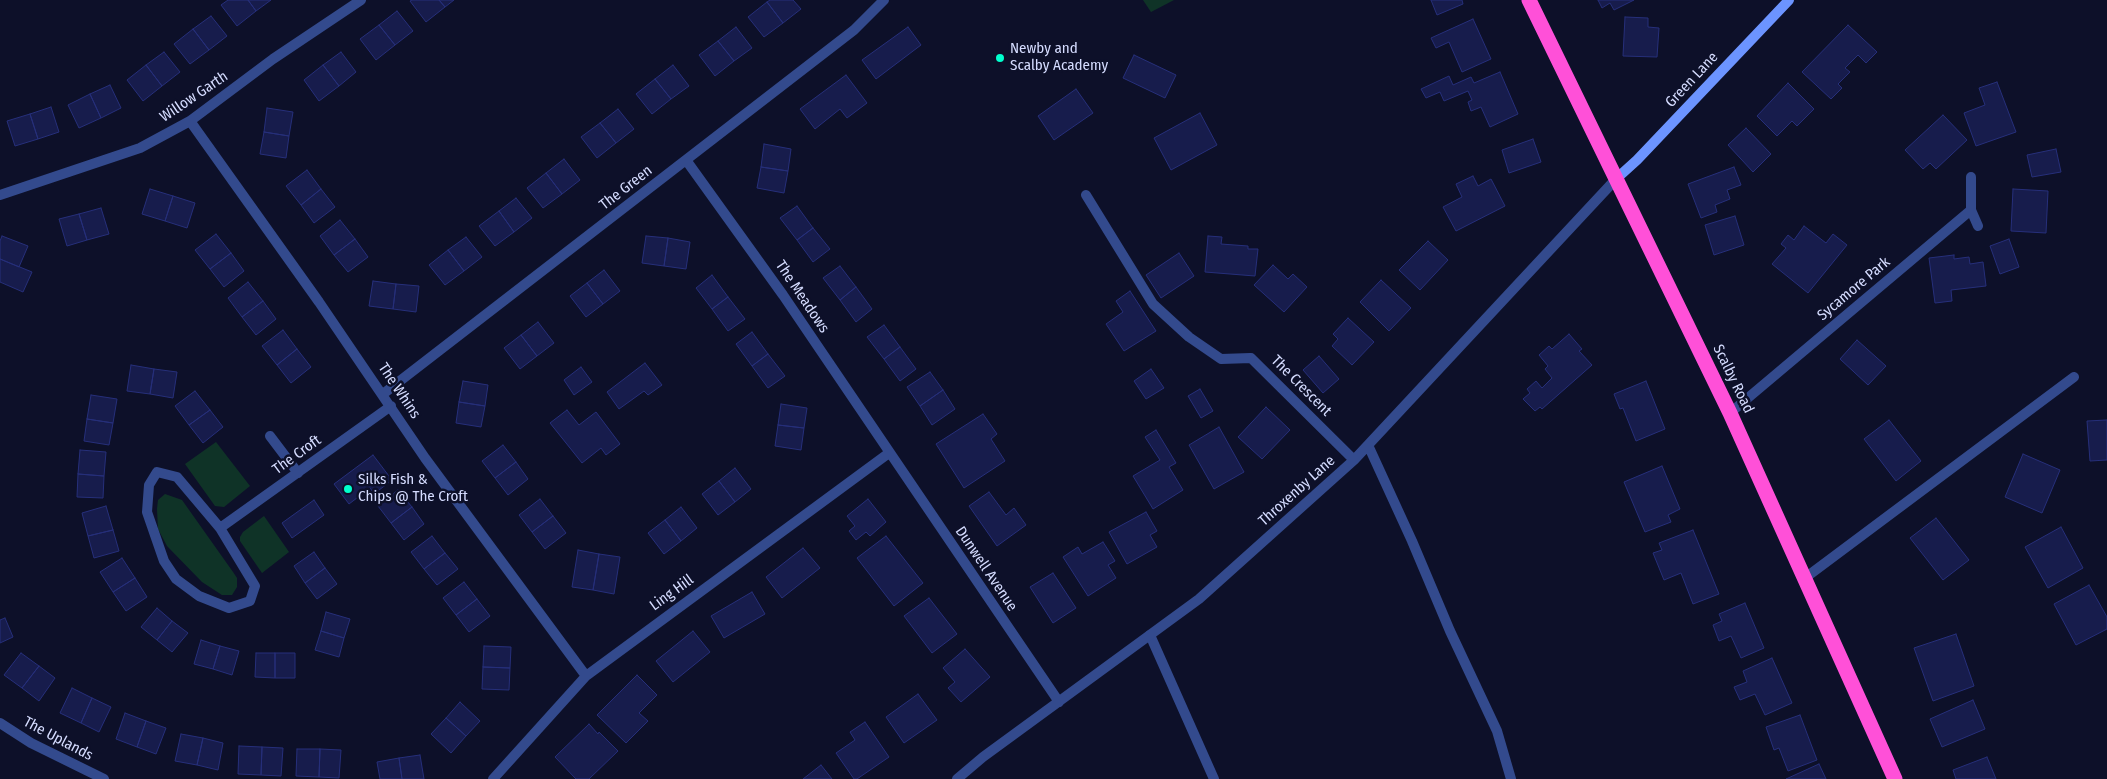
<!DOCTYPE html>
<style>
body{margin:0}
canvas{display:block;background:#0d1029}
</style>
<canvas width="2107" height="779"></canvas>
<script>
const ctx = document.querySelector('canvas').getContext('2d');
ctx.lineJoin = 'round';
function fill(path, color) { ctx.fillStyle = color; ctx.fill(path, 'evenodd'); }
const toPath = rows => new Path2D(rows.map(r => 'M' + r).join(''));
function stroke(path, color, width, dash) { ctx.strokeStyle = color; ctx.lineWidth = width; ctx.lineCap = dash ? 'butt' : 'round'; ctx.setLineDash(dash || []); ctx.stroke(path); }
function drawText(font, color, halo, rows, align = 'center') {
  ctx.font = font + ' "Fira Sans Condensed",sans-serif'; ctx.lineWidth = 5; ctx.setLineDash([]); ctx.textBaseline = 'middle'; ctx.strokeStyle = halo; ctx.fillStyle = color; for (const [text, x, y, turn = 0] of rows) {
    ctx.save(); ctx.translate(x, y); ctx.rotate((+turn || 0) * Math.PI / 180); ctx.textAlign = isNaN(turn) ? turn : align; if (halo) ctx.strokeText(text, 0, 0); ctx.fillText(text, 0, 0); ctx.restore();
  }
}
fill(toPath([
 [1143,0,1174,0,1151,12],
 [216,442,250,486,224,507,215,506,185,464],
 [165,494,182,500,233,572,237,578,237,587,232,595,222,595,202,582,167,546,158,529,157,509,158,500],
 [264,516,289,552,262,573,240,541,240,537,243,532]
]), '#0f3327');
const building = toPath([
 [228,0,248,0,256,11,237,26,221,5,228,0],
 [248,0,271,0,256,11,248,0],
 [412,0,439,0,445,7,426,22,410,1,412,0],
 [439,0,454,0,445,7,439,0],
 [770,0,793,0,801,9,783,23,767,2,770,0],
 [1431,0,1462,0,1463,4,1437,15,1431,0],
 [1598,0,1634,0,1614,10,1610,3,1602,8,1598,0],
 [767,2,783,23,764,37,748,17,767,2],
 [397,11,413,31,395,45,379,25,397,11],
 [211,16,227,36,209,50,193,29,211,16],
 [1625,17,1648,18,1648,27,1659,28,1657,57,1623,56,1625,17],
 [1473,19,1491,59,1462,72,1449,42,1436,48,1431,38,1473,19],
 [379,25,395,45,376,60,360,39,379,25],
 [1848,25,1877,52,1866,63,1858,55,1845,68,1850,72,1838,84,1842,88,1831,99,1802,72,1848,25],
 [736,27,752,48,734,61,718,41,736,27],
 [908,27,921,45,876,79,862,60,908,27],
 [193,29,209,50,190,64,174,44,193,29],
 [718,41,734,61,715,76,699,55,718,41],
 [164,52,180,72,162,86,146,65,164,52],
 [341,52,356,72,339,86,323,65,341,52],
 [1134,55,1176,75,1165,98,1123,78,1134,55],
 [146,65,162,86,143,101,127,80,146,65],
 [323,65,339,86,319,101,304,80,323,65],
 [673,65,689,86,671,99,655,79,673,65],
 [1500,72,1518,114,1490,127,1481,107,1471,111,1468,102,1472,100,1468,91,1444,101,1440,92,1426,98,1421,89,1449,76,1453,85,1471,77,1474,83,1500,72],
 [846,75,867,103,847,118,840,109,815,129,800,109,846,75],
 [655,79,671,99,652,114,636,94,655,79],
 [1997,82,2016,132,1976,146,1964,113,1985,105,1979,88,1997,82],
 [1788,83,1814,109,1797,126,1792,121,1777,136,1757,116,1788,83],
 [110,85,121,108,101,118,90,94,110,85],
 [1076,89,1093,113,1054,140,1038,116,1076,89],
 [90,94,101,118,79,128,68,105,90,94],
 [51,107,59,132,38,139,30,114,51,107],
 [267,108,293,112,289,136,264,132,267,108],
 [618,109,634,129,616,143,600,123,618,109],
 [1200,113,1217,145,1171,170,1154,138,1200,113],
 [30,114,38,139,15,146,7,121,30,114],
 [1943,115,1967,140,1936,169,1930,163,1923,169,1905,150,1943,115],
 [600,123,616,143,597,158,581,137,600,123],
 [1746,128,1771,154,1753,172,1728,145,1746,128],
 [264,132,289,136,286,158,260,154,264,132],
 [1533,139,1541,162,1509,173,1502,150,1533,139],
 [764,144,791,149,788,171,761,167,764,144],
 [2056,149,2061,172,2032,177,2027,155,2056,149],
 [564,159,580,180,562,194,546,173,564,159],
 [761,167,788,171,784,193,757,188,761,167],
 [1734,167,1741,185,1727,190,1730,199,1715,205,1717,212,1701,218,1688,184,1734,167],
 [307,170,321,189,301,205,286,186,307,170],
 [546,173,562,194,543,208,527,188,546,173],
 [1473,176,1478,186,1491,179,1505,206,1456,231,1443,207,1462,197,1456,184,1473,176],
 [150,189,173,196,165,221,142,214,150,189],
 [321,189,335,207,314,223,301,205,321,189],
 [2013,189,2048,191,2046,233,2011,231,2013,189],
 [173,196,195,203,187,228,165,221,173,196],
 [516,198,532,218,514,232,499,211,516,198],
 [797,206,813,228,797,240,780,218,797,206],
 [101,208,109,234,87,240,79,214,101,208],
 [499,211,514,232,495,246,479,226,499,211],
 [79,214,87,240,67,246,59,219,79,214],
 [1735,216,1744,245,1714,255,1705,225,1735,216],
 [340,220,355,239,334,255,320,236,340,220],
 [1804,226,1826,243,1833,234,1847,245,1808,293,1772,264,1786,248,1781,244,1788,235,1794,240,1804,226],
 [813,228,830,249,813,262,797,240,813,228],
 [216,234,231,253,210,269,195,250,216,234],
 [2,236,28,246,19,267,0,259,0,241,2,236],
 [646,236,668,238,664,266,642,263,646,236],
 [1208,236,1222,237,1221,244,1248,246,1248,249,1258,249,1255,276,1205,272,1208,236],
 [466,237,482,257,464,271,448,250,466,237],
 [668,238,690,242,686,269,664,266,668,238],
 [355,239,368,257,348,272,334,255,355,239],
 [2009,239,2019,267,2000,274,1990,246,2009,239],
 [1428,241,1448,260,1420,290,1399,270,1428,241],
 [448,250,464,271,445,285,429,265,448,250],
 [231,253,244,271,224,287,210,269,231,253],
 [1179,253,1194,276,1161,298,1146,275,1179,253],
 [1954,255,1954,259,1969,257,1970,264,1983,262,1986,286,1951,290,1952,301,1935,303,1929,258,1954,255],
 [0,259,32,272,23,292,0,282,0,259],
 [1273,265,1288,279,1293,274,1307,287,1284,312,1254,285,1273,265],
 [840,266,856,287,840,300,823,278,840,266],
 [604,270,620,291,603,304,587,283,604,270],
 [712,275,728,297,712,309,696,288,712,275],
 [1381,280,1411,308,1389,331,1360,302,1381,280],
 [373,281,396,284,393,309,369,306,373,281],
 [248,282,263,301,242,317,228,298,248,282],
 [587,283,603,304,586,317,570,296,587,283],
 [396,284,419,286,416,312,393,309,396,284],
 [856,287,872,309,856,322,840,300,856,287],
 [1130,291,1156,331,1124,351,1106,324,1123,312,1116,301,1130,291],
 [728,297,745,319,728,331,712,309,728,297],
 [263,301,276,319,256,335,242,317,263,301],
 [1348,318,1374,342,1352,365,1332,346,1338,339,1333,334,1348,318],
 [538,322,554,343,537,356,521,335,538,322],
 [884,325,900,347,884,359,867,337,884,325],
 [283,330,297,349,277,365,262,346,283,330],
 [752,332,768,354,752,366,736,344,752,332],
 [1569,334,1582,349,1579,351,1592,365,1542,409,1540,407,1535,411,1523,399,1530,393,1527,389,1536,381,1542,388,1552,378,1545,369,1548,366,1539,355,1549,346,1552,349,1569,334],
 [521,335,537,356,520,369,504,348,521,335],
 [1857,340,1886,366,1868,385,1840,359,1857,340],
 [900,347,916,369,900,381,884,359,900,347],
 [297,349,311,367,291,383,277,365,297,349],
 [768,354,785,376,768,388,752,366,768,354],
 [1319,356,1339,379,1323,393,1303,370,1319,356],
 [645,363,662,385,648,395,644,391,619,409,607,392,645,363],
 [131,365,154,369,150,394,127,391,131,365],
 [581,367,592,382,574,395,564,380,581,367],
 [154,369,177,372,173,398,150,394,154,369],
 [1151,369,1164,388,1146,399,1134,381,1151,369],
 [930,372,943,390,920,406,907,387,930,372],
 [463,381,488,385,485,406,459,402,463,381],
 [1646,381,1665,429,1636,441,1623,408,1620,409,1614,394,1646,381],
 [1200,389,1213,411,1201,418,1188,396,1200,389],
 [943,390,955,409,932,425,920,406,943,390],
 [195,391,210,410,189,425,175,406,195,391],
 [91,395,117,399,113,423,87,419,91,395],
 [459,402,485,406,481,427,456,423,459,402],
 [781,404,807,408,804,428,778,425,781,404],
 [1266,407,1290,430,1262,459,1238,437,1266,407],
 [210,410,223,427,203,443,189,425,210,410],
 [567,410,579,425,596,412,620,444,606,455,601,448,582,463,550,423,567,410],
 [983,414,997,434,991,439,1005,461,964,488,936,444,983,414],
 [87,419,113,423,109,445,84,441,87,419],
 [1889,420,1921,461,1896,481,1864,439,1889,420],
 [2107,420,2107,460,2090,461,2087,421,2107,420],
 [778,425,804,428,801,450,775,446,778,425],
 [1219,427,1244,472,1214,489,1189,445,1219,427],
 [1156,430,1176,463,1169,467,1183,490,1153,509,1133,476,1160,460,1145,437,1156,430],
 [503,445,516,462,495,478,482,461,503,445],
 [80,450,106,452,104,476,78,474,80,450],
 [2023,454,2060,470,2042,513,2005,497,2023,454],
 [373,455,392,480,374,494,370,488,349,504,334,484,373,455],
 [516,462,528,479,508,495,495,478,516,462],
 [1662,466,1680,509,1668,515,1671,522,1645,532,1624,482,1662,466],
 [735,468,751,489,735,502,719,481,735,468],
 [78,474,104,476,103,498,77,497,78,474],
 [719,481,735,502,718,515,702,494,719,481],
 [398,490,412,507,391,523,378,506,398,490],
 [989,492,1006,515,1014,508,1026,525,997,546,969,506,989,492],
 [540,499,553,516,532,532,519,515,540,499],
 [868,499,886,522,870,536,866,532,856,540,849,531,855,526,847,516,868,499],
 [314,500,324,515,292,538,282,523,314,500],
 [106,506,113,530,88,536,82,513,106,506],
 [412,507,424,524,404,540,391,523,412,507],
 [681,507,697,528,681,541,665,520,681,507],
 [1146,512,1157,531,1150,535,1157,547,1127,564,1109,532,1146,512],
 [553,516,566,533,545,549,532,532,553,516],
 [1936,518,1969,560,1943,580,1910,538,1936,518],
 [665,520,681,541,664,554,648,533,665,520],
 [2061,527,2083,568,2048,588,2025,547,2061,527],
 [113,530,119,551,94,558,88,536,113,530],
 [1693,530,1719,594,1693,604,1681,573,1664,580,1653,553,1662,550,1659,543,1693,530],
 [432,536,445,553,424,569,411,552,432,536],
 [886,536,923,583,894,606,857,558,886,536],
 [1103,542,1115,561,1108,565,1116,578,1088,596,1063,557,1078,547,1082,554,1103,542],
 [803,548,820,568,782,598,766,577,803,548],
 [578,550,599,554,593,590,572,587,578,550],
 [314,552,325,568,305,583,294,566,314,552],
 [445,553,458,569,437,585,424,569,445,553],
 [599,554,620,557,614,594,593,590,599,554],
 [122,558,135,578,113,592,100,572,122,558],
 [325,568,337,584,317,599,305,583,325,568],
 [1053,573,1076,608,1053,623,1030,587,1053,573],
 [135,578,147,597,126,611,113,592,135,578],
 [464,582,477,599,456,615,443,598,464,582],
 [2089,585,2107,617,2107,629,2076,645,2054,604,2089,585],
 [752,592,765,614,724,638,711,616,752,592],
 [929,598,957,634,932,653,904,616,929,598],
 [477,599,490,616,469,632,456,615,477,599],
 [1745,603,1764,648,1741,658,1731,636,1719,641,1713,625,1722,621,1719,614,1745,603],
 [157,608,172,621,157,640,141,627,157,608],
 [326,612,350,619,344,638,321,631,326,612],
 [5,618,13,637,0,643,0,620,5,618],
 [172,621,188,633,172,652,157,640,172,621],
 [321,631,344,638,339,657,315,650,321,631],
 [693,631,710,652,673,682,656,661,693,631],
 [1956,634,1974,686,1933,701,1914,648,1956,634],
 [201,640,220,646,213,669,194,664,201,640],
 [220,646,239,651,232,675,213,669,220,646],
 [484,646,511,647,510,668,483,667,484,646],
 [965,649,990,677,961,702,948,688,955,682,943,668,965,649],
 [21,653,39,666,22,688,4,675,21,653],
 [256,653,275,653,275,678,255,677,256,653],
 [275,653,295,653,295,678,275,678,275,653],
 [1772,658,1792,703,1765,715,1755,694,1740,700,1734,687,1747,682,1743,671,1772,658],
 [39,666,55,678,39,701,22,688,39,666],
 [483,667,510,668,509,690,482,689,483,667],
 [637,675,657,695,639,713,648,721,626,743,597,715,637,675],
 [72,688,92,698,81,723,60,713,72,688],
 [918,694,937,720,904,743,886,717,918,694],
 [92,698,111,707,99,732,81,723,92,698],
 [1973,700,1985,729,1942,747,1930,719,1973,700],
 [460,702,480,721,466,736,446,718,460,702],
 [125,713,146,721,137,747,116,739,125,713],
 [1800,715,1817,760,1788,771,1779,748,1774,750,1766,727,1800,715],
 [446,718,466,736,451,753,431,734,446,718],
 [146,721,166,728,156,754,137,747,146,721],
 [865,722,889,757,857,779,854,779,836,753,855,740,850,732,865,722],
 [589,724,598,734,599,732,618,751,589,779,576,779,555,757,589,724],
 [181,734,203,738,197,765,175,761,181,734],
 [203,738,223,743,218,770,197,765,203,738],
 [239,746,262,747,261,775,238,774,239,746],
 [262,747,283,748,281,776,261,775,262,747],
 [297,749,320,749,319,777,296,776,297,749],
 [320,749,341,750,339,778,319,777,320,749],
 [420,755,424,779,402,779,399,758,420,755],
 [1987,757,1996,779,1956,779,1953,770,1987,757],
 [399,758,402,779,380,779,377,762,399,758],
 [1819,764,1826,779,1786,779,1819,764],
 [821,765,832,779,803,779,821,765]
]);
fill(building, '#171c4c');
stroke(building, '#262f7a', 1);
stroke(toPath([
 [270,436,298,473],
 [1805,578,2074,377],
 [1150,635,1214,779]
]), '#334a8d', 10);
stroke(toPath([
 [190,121,319,302,425,458,586,676],
 [686,160,783,295,1059,702],
 [0,195,140,148,190,121,273,59,361,0],
 [1086,195,1153,304,1189,337,1221,359,1251,358,1354,460],
 [1971,210,1978,226],
 [383,394,854,30,884,0],
 [1730,413,1971,210,1971,177],
 [1368,445,1412,541,1450,631,1497,731,1511,779],
 [220,528,177,477,157,472,149,485,147,512,164,561,176,579,199,596,229,608,250,601,255,586,220,528,391,406],
 [0,723,31,743,104,779],
 [493,779,586,676,889,453],
 [957,779,983,757,1199,599,1354,460,1616,179]
]), '#334a8d', 10);
stroke(toPath([
 [1616,179,1637,160,1789,0]
]), '#6c94ff', 10);
stroke(toPath([
 [1529,0,1730,413,1895,779]
]), '#ff50d8', 15);
for (const [x, y, r, color] of [
 [1000,58,5,"#01ffcd"],
 [348,489,5,"#01ffcd"]
]) { const dot = new Path2D(); dot.arc(x, y, r, 0, 2 * Math.PI); ctx.fillStyle = color; ctx.fill(dot); stroke(dot, '#0d1029', 2); }
drawText('15px', '#d5dcff', '#0d1029', [
 ["Newby and",1010,49],
 ["Scalby Academy",1010,66],
 ["Silks Fish &",358,480],
 ["Chips @ The Croft",358,497]
], 'left');
drawText('15px', '#d5dcff', '#0d1029', [
 ["Green Lane",1692,80,-47],
 ["Willow Garth",194,97,-34],
 ["The Green",626,188,-38],
 ["Sycamore Park",1854,289,-40],
 ["The Meadows",802,297,56],
 ["Scalby Road",1733,379,64],
 ["The Crescent",1301,386,45],
 ["The Whins",399,391,56],
 ["The Croft",297,455,-36],
 ["Throxenby Lane",1297,491,-42],
 ["Dunwell Avenue",986,569,56],
 ["Ling Hill",672,593,-36],
 ["The Uplands",58,739,28]
]);
</script>
